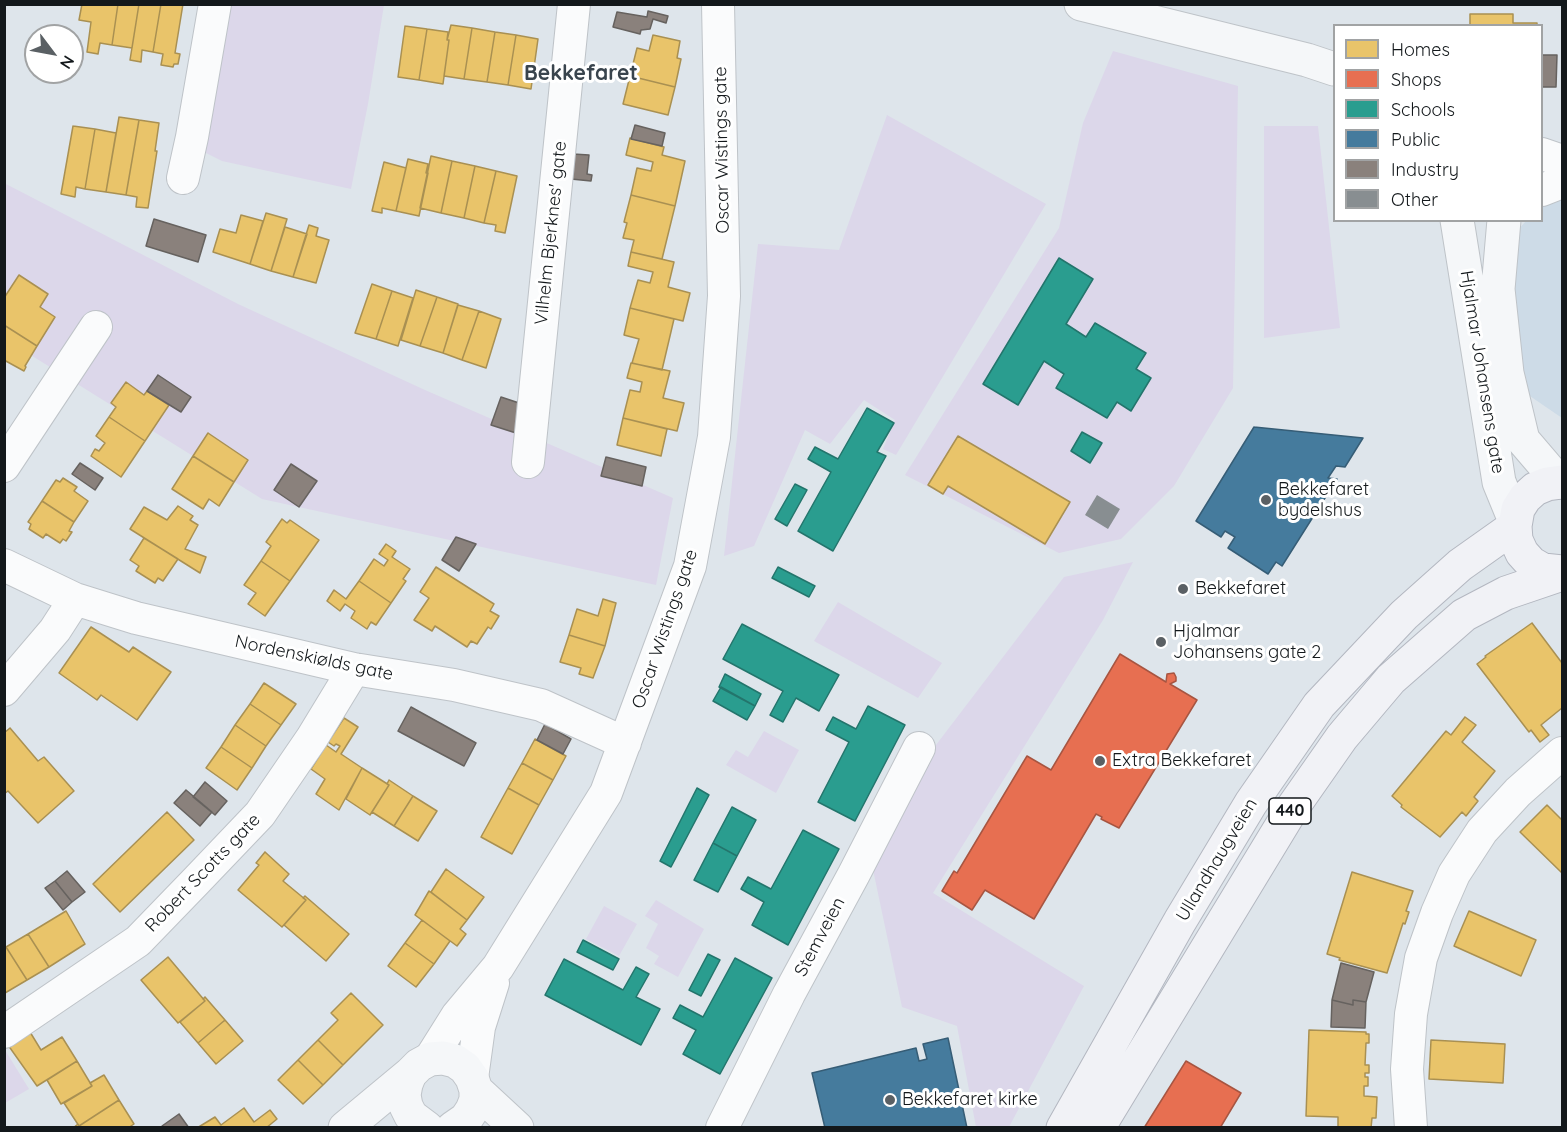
<!DOCTYPE html>
<meta charset="utf-8">
<style>
body{margin:0}
#map{position:relative;width:1567px;height:1132px;overflow:hidden;background:#dee5eb;font-family:Quicksand,sans-serif}
canvas{display:block}
.frame{position:absolute;inset:0;border:6px solid #13181b;pointer-events:none}
.legend{position:absolute;left:1333px;top:24px;width:210px;height:198px;box-sizing:border-box;background:#fff;border:2px solid #a1a3a4;margin:0;padding:8px 10px;list-style:none;font-size:18px;color:#13181b}
.legend li{display:flex;align-items:center;gap:12px;height:30px}
.legend b{width:30px;border:2px solid #a1a3a4}
.north{position:absolute;left:24px;top:24px;width:60px;height:60px;box-sizing:border-box;background:#fff;border:2px solid #a1a3a4;border-radius:50%;rotate:122deg;font-size:16px;font-weight:700;line-height:24px;text-align:center;color:#13181b}
.north::after{content:'';display:block;margin:auto;width:21px;height:27px;background:#5a6064;clip-path:polygon(50% 0,100% 100%,50% 72%,0 100%)}
</style>
<div id="map">
<canvas width="1567" height="1132"></canvas>
<div class="frame"></div>
<ul class="legend">
<li><b style="height:16px;background:#e9c46a"></b>Homes</li>
<li><b style="height:16px;background:#e76f51"></b>Shops</li>
<li><b style="height:16px;background:#2a9d8f"></b>Schools</li>
<li><b style="height:16px;background:#457b9d"></b>Public</li>
<li><b style="height:16px;background:#8a817c"></b>Industry</li>
<li><b style="height:16px;background:#888e91"></b>Other</li>
</ul>
<div class="north">N</div>
</div>
<script>
const ctx = document.querySelector('canvas').getContext('2d');
ctx.lineJoin = 'round';
function fill(path, color) { ctx.fillStyle = color; ctx.fill(path, 'evenodd'); }
const toPath = rows => new Path2D(rows.map(r => 'M' + r).join(''));
function stroke(path, color, width, dash) { ctx.strokeStyle = color; ctx.lineWidth = width; ctx.lineCap = dash ? 'butt' : 'round'; ctx.setLineDash(dash || []); ctx.stroke(path); }
function drawText(font, color, halo, rows, align = 'center') {
  ctx.font = font + ' Quicksand,sans-serif'; ctx.lineWidth = 6; ctx.setLineDash([]); ctx.textBaseline = 'middle'; ctx.strokeStyle = halo; ctx.fillStyle = color; for (const [text, x, y, turn = 0] of rows) {
    ctx.save(); ctx.translate(x, y); ctx.rotate((+turn || 0) * Math.PI / 180); ctx.textAlign = isNaN(turn) ? turn : align; if (halo) ctx.strokeText(text, 0, 0); ctx.fillText(text, 0, 0); ctx.restore();
  }
}
fill(toPath([
 [1562,187,1562,418,1524,392,1510,280,1517,231,1526,221,1542,220,1542,202]
]), '#cddbe7');
fill(toPath([
 [229,5,384,5,368,104,351,189,222,161,202,151],
 [1113,51,1238,86,1233,388,1174,486,1121,539,1059,553,905,475,1059,228,1083,123],
 [887,115,1046,204,896,455,883,449,895,420,864,400,830,444,805,430,754,546,724,556,758,244,839,250],
 [1264,126,1318,126,1340,328,1264,338],
 [4,183,238,304,425,390,673,498,656,585,262,499,5,339],
 [1133,562,1103,620,933,893,1084,986,1009,1127,976,1127,957,1026,902,1007,872,865,923,762,1064,577],
 [838,602,942,663,918,698,814,641],
 [764,731,799,750,776,793,726,765,736,750,748,757],
 [656,900,704,929,678,977,654,964,659,956,646,948,658,924,645,916],
 [604,906,637,924,619,956,586,939],
 [5,1050,29,1089,5,1103,4,1103]
]), '#dcd7ea');
const homes = toPath([
 [82,4,118,4,112,45,100,43,98,54,87,52,91,22,79,20,82,4],
 [118,4,139,4,132,48,112,45,118,4],
 [139,4,161,4,153,52,142,50,141,62,130,60,139,4],
 [161,4,183,4,175,53,180,54,178,64,174,64,173,67,161,65,163,54,153,52,161,4],
 [1470,14,1513,14,1513,23,1537,23,1537,26,1470,26,1470,14],
 [451,25,472,28,464,79,444,76,449,40,447,40,451,25],
 [405,26,427,29,419,80,398,77,405,26],
 [472,28,495,32,487,82,464,79,472,28],
 [427,29,448,32,447,40,449,40,443,84,419,80,427,29],
 [495,32,516,35,508,85,487,82,495,32],
 [516,35,538,39,531,89,508,85,516,35],
 [653,35,680,41,677,58,681,59,675,87,630,76,637,48,649,51,653,35],
 [630,76,675,87,668,115,623,104,630,76],
 [119,117,139,120,126,195,106,192,119,117],
 [139,120,159,123,155,151,157,151,148,208,136,207,137,197,126,195,139,120],
 [73,126,95,129,85,189,76,187,75,197,61,194,73,126],
 [95,129,116,133,106,192,85,189,95,129],
 [630,138,664,147,662,155,685,161,675,206,631,195,637,168,651,171,653,162,626,155,630,138],
 [431,156,452,161,441,213,420,208,431,156],
 [408,159,428,164,426,173,428,173,419,216,396,211,408,159],
 [452,161,475,166,464,218,441,213,452,161],
 [384,162,406,168,396,211,382,208,382,213,372,211,384,162],
 [475,166,496,171,484,223,464,218,475,166],
 [496,171,517,176,505,233,495,231,496,225,484,223,496,171],
 [631,195,675,206,662,259,631,252,634,240,623,238,627,223,624,222,631,195],
 [266,213,287,219,271,271,250,264,266,213],
 [241,215,263,221,250,264,213,252,220,229,236,233,241,215],
 [309,225,318,228,316,236,329,240,316,283,293,277,309,225],
 [285,227,307,234,293,277,271,271,285,227],
 [631,252,674,262,668,287,690,293,683,321,630,308,638,280,650,283,653,272,628,266,631,252],
 [19,275,48,294,40,307,55,317,37,346,4,325,4,298,19,275],
 [372,284,392,291,376,339,355,333,372,284],
 [416,290,437,297,420,346,401,340,416,290],
 [392,291,413,298,398,346,376,339,392,291],
 [437,297,458,304,443,353,420,346,437,297],
 [458,305,479,311,462,360,443,353,458,305],
 [630,308,674,319,662,370,632,363,639,339,624,335,630,308],
 [479,311,501,319,486,368,462,360,479,311],
 [4,325,37,346,25,366,26,367,24,371,4,360,4,325],
 [631,363,670,371,663,398,684,403,677,431,623,418,630,390,640,392,642,382,627,378,631,363],
 [126,382,144,395,147,391,169,405,145,441,109,417,116,407,111,403,126,382],
 [109,417,145,441,121,477,91,456,95,449,99,451,105,443,96,436,109,417],
 [623,418,667,429,661,456,617,445,623,418],
 [208,433,248,460,234,482,193,456,208,433],
 [958,436,1070,502,1045,544,948,486,943,494,928,485,958,436],
 [193,456,234,482,219,506,209,499,203,509,172,489,193,456],
 [63,478,77,487,74,491,88,501,74,522,42,501,56,480,60,482,63,478],
 [42,501,74,522,69,531,72,532,66,541,63,539,60,543,46,534,43,538,29,529,31,524,28,522,42,501],
 [178,506,193,516,190,520,198,525,185,549,206,557,200,573,130,529,144,507,167,520,178,506],
 [282,519,287,523,290,520,319,540,290,581,261,561,271,546,266,542,282,519],
 [144,538,178,559,163,581,158,578,155,583,136,571,139,566,130,560,144,538],
 [386,544,396,551,392,557,410,569,403,579,406,581,391,603,359,581,374,559,384,566,388,560,379,554,386,544],
 [261,561,290,581,265,616,248,604,256,593,244,585,261,561],
 [436,567,494,604,490,611,499,616,491,629,488,627,477,644,471,641,467,647,435,626,432,631,414,620,429,598,420,592,436,567],
 [359,581,391,603,376,625,371,622,367,629,351,618,355,611,345,604,340,611,327,601,334,590,346,599,359,581],
 [603,599,616,603,605,646,569,635,577,609,598,616,603,599],
 [1532,623,1562,663,1562,708,1541,725,1549,735,1540,742,1531,730,1529,732,1477,664,1486,657,1485,656,1532,623],
 [91,627,129,652,133,647,171,672,137,720,101,695,97,700,59,673,91,627],
 [569,635,605,646,593,678,579,674,581,668,560,662,569,635],
 [264,683,296,704,281,725,250,704,264,683],
 [250,704,281,725,266,746,235,725,250,704],
 [1465,717,1476,725,1462,742,1495,771,1474,797,1478,801,1466,816,1462,812,1440,837,1401,807,1402,805,1392,796,1446,731,1451,735,1465,717],
 [344,718,358,727,341,754,362,768,339,810,316,794,325,779,311,769,326,745,336,752,340,746,336,744,334,746,328,742,344,718],
 [235,725,266,746,252,768,221,747,235,725],
 [10,728,38,761,44,757,74,791,38,823,8,791,4,794,4,733,10,728],
 [535,739,566,756,553,780,522,763,535,739],
 [221,747,252,768,237,790,206,768,221,747],
 [522,763,553,780,539,805,508,788,522,763],
 [362,768,389,785,370,815,346,799,362,768],
 [389,780,413,796,394,826,372,812,389,785,387,784,389,780],
 [508,788,539,805,512,854,481,837,508,788],
 [413,796,437,811,418,841,394,826,413,796],
 [1547,805,1562,820,1562,873,1520,832,1547,805],
 [167,812,194,840,120,912,93,884,167,812],
 [265,852,289,874,283,881,306,900,282,927,238,890,259,865,256,863,265,852],
 [446,869,484,897,467,920,431,892,446,869],
 [1352,872,1413,891,1406,911,1409,912,1405,924,1403,923,1387,973,1339,960,1340,958,1327,954,1352,872],
 [429,891,467,920,460,929,466,934,457,946,415,915,429,891],
 [305,896,349,934,326,961,284,925,306,900,303,898,305,896],
 [66,911,85,944,49,967,28,934,66,911],
 [1469,911,1536,940,1521,976,1454,946,1469,911],
 [422,920,450,941,434,964,405,943,422,920],
 [28,934,49,967,27,980,6,947,28,934],
 [405,943,434,964,416,987,388,966,405,943],
 [6,947,27,980,5,993,4,948,6,947],
 [168,957,205,1001,178,1023,141,980,168,957],
 [351,993,383,1025,343,1065,318,1040,338,1020,331,1013,351,993],
 [205,997,225,1020,198,1043,180,1022,205,1001,203,999,205,997],
 [225,1020,243,1041,216,1064,198,1043,225,1020],
 [1309,1030,1366,1032,1366,1034,1369,1034,1369,1043,1366,1043,1365,1065,1369,1065,1369,1073,1365,1073,1365,1077,1368,1077,1368,1086,1364,1086,1364,1096,1377,1097,1376,1118,1372,1118,1371,1128,1338,1128,1338,1117,1306,1116,1309,1030],
 [30,1032,41,1050,62,1037,77,1061,37,1086,8,1045,30,1032],
 [318,1040,343,1065,323,1085,298,1060,318,1040],
 [1431,1040,1505,1044,1503,1083,1429,1079,1431,1040],
 [298,1060,323,1085,303,1104,278,1080,298,1060],
 [77,1061,92,1086,61,1104,47,1080,77,1061],
 [104,1075,119,1100,79,1126,64,1103,92,1086,90,1083,104,1075],
 [119,1100,134,1124,128,1128,73,1128,78,1124,79,1126,119,1100],
 [244,1108,254,1122,270,1110,277,1119,266,1128,197,1128,215,1117,221,1125,244,1108]
]);
fill(homes, '#e9c46a');
stroke(homes, '#a99052', 1.5);
const shops = toPath([
 [1120,654,1166,682,1167,674,1174,673,1176,677,1176,681,1170,684,1197,700,1119,828,1101,819,1102,817,1096,814,1034,919,985,890,972,910,942,891,954,871,957,873,1027,756,1051,770,1120,654],
 [1186,1061,1241,1093,1220,1128,1144,1128,1186,1061]
]);
fill(shops, '#e76f51');
stroke(shops, '#a75541', 1.5);
const schools = toPath([
 [1059,258,1093,279,1066,324,1086,337,1095,323,1146,353,1136,369,1151,378,1131,411,1117,402,1107,418,1056,388,1064,374,1044,361,1018,405,983,384,1059,258],
 [867,408,894,423,877,452,886,456,833,551,798,531,831,472,808,459,815,447,838,459,867,408],
 [1082,432,1102,443,1090,463,1071,451,1082,432],
 [795,484,807,490,787,526,775,519,795,484],
 [778,567,815,586,809,597,772,578,778,567],
 [742,624,839,675,819,711,796,698,783,722,770,715,783,691,723,659,742,624],
 [725,674,761,694,755,706,719,687,725,674],
 [721,687,755,706,747,720,713,701,721,687],
 [868,706,905,725,855,821,818,802,849,742,826,730,833,717,856,729,868,706],
 [697,788,709,795,671,867,660,861,697,788],
 [732,807,756,820,737,856,713,843,732,807],
 [803,830,839,849,788,945,752,925,764,902,741,889,748,877,771,889,803,830],
 [713,843,737,856,718,892,694,880,713,843],
 [583,940,619,959,613,970,577,952,583,940],
 [708,954,720,960,701,996,689,990,708,954],
 [735,958,772,978,720,1074,683,1054,696,1030,673,1018,680,1005,703,1017,735,958],
 [564,959,623,990,636,967,649,974,636,997,660,1009,641,1045,545,995,564,959]
]);
fill(schools, '#2a9d8f');
stroke(schools, '#23756c', 1.5);
const public = toPath([
 [1254,427,1363,438,1345,467,1336,466,1328,478,1337,479,1282,566,1276,562,1268,574,1228,548,1235,537,1225,531,1221,537,1196,521,1254,427],
 [948,1038,967,1128,825,1128,812,1073,916,1048,919,1061,927,1059,923,1044,948,1038]
]);
fill(public, '#457b9d');
stroke(public, '#365d76', 1.5);
const industry = toPath([
 [648,11,668,16,666,23,653,19,650,29,641,30,640,34,613,27,617,12,647,17,648,11],
 [1542,55,1557,55,1556,87,1542,87,1542,55],
 [635,125,665,133,662,146,631,139,635,125],
 [573,154,589,155,587,174,592,175,591,181,571,179,573,154],
 [154,219,206,235,198,262,146,246,154,219],
 [158,375,191,397,181,412,147,391,158,375],
 [501,397,528,406,519,434,491,425,501,397],
 [606,457,646,467,642,486,601,476,606,457],
 [80,463,103,478,95,490,72,474,80,463],
 [291,464,317,481,299,507,274,490,291,464],
 [456,537,476,544,459,571,442,560,456,537],
 [411,707,476,743,464,766,398,731,411,707],
 [545,724,571,739,563,754,537,740,545,724],
 [205,782,227,801,215,815,193,797,205,782],
 [186,790,212,812,200,826,174,803,186,790],
 [67,871,85,892,72,902,55,881,67,871],
 [55,881,72,902,63,910,45,888,55,881],
 [1341,963,1374,972,1366,1002,1353,1000,1353,1005,1332,1000,1341,963],
 [1332,1000,1353,1005,1353,1000,1366,1002,1365,1028,1331,1027,1332,1000],
 [179,1114,189,1128,163,1128,162,1126,179,1114]
]);
fill(industry, '#8a817c');
stroke(industry, '#66625f', 1.5);
fill(toPath([
 [1097,495,1120,509,1108,529,1085,515]
]), '#888e91');
const street = toPath([
 [1542,154,1562,161],
 [183,178,192,137,215,4],
 [1542,190,1562,182],
 [528,462,574,4],
 [4,466,96,327],
 [4,565,75,599,136,618,354,669,454,685,541,705,625,743],
 [4,690,55,630,75,599],
 [4,1032,138,941,197,880,260,814,312,738,354,669],
 [430,1059,457,1016,498,967,606,793,690,566,714,437,724,296,718,4],
 [472,1078,479,1027,493,983],
 [722,1128,789,994,854,874,919,748],
 [1411,1128,1407,1069,1411,1014,1421,958,1437,913,1454,874,1482,831,1518,792,1562,753]
]);
const secondary = toPath([
 [1081,4,1307,60,1334,69],
 [1457,220,1499,482,1515,521],
 [1504,220,1498,289,1507,373,1523,440,1559,482],
 [476,1090,517,1128],
 [345,1128,410,1074],
 [427,1128,411,1116,406,1106,404,1095,406,1084,410,1074,419,1065,430,1059,443,1058,455,1061,465,1068,472,1078,476,1090,476,1100,472,1110,466,1119,453,1128]
]);
const primary = toPath([
 [1562,482,1547,484,1535,489,1525,498,1518,509,1515,526,1516,540,1522,553,1531,563,1543,570,1562,572],
 [1063,1128,1180,921,1251,803,1319,705,1404,615,1460,565,1515,526],
 [1098,1128,1293,807,1342,737,1391,679,1464,615,1506,593,1562,574]
]);
stroke(street, '#bec3c8', 34);
stroke(secondary, '#bec3c8', 35);
stroke(primary, '#b3b7c0', 35);
stroke(street, '#fafbfc', 32);
stroke(secondary, '#f5f7f9', 33);
stroke(primary, '#f1f2f6', 33);
for (const [x, y, r, color] of [
 [1266,500,6,"#5a6064"],
 [1183,589,6,"#5a6064"],
 [1161,642,6,"#5a6064"],
 [1100,761,6,"#5a6064"],
 [890,1100,6,"#5a6064"]
]) { const dot = new Path2D(); dot.arc(x, y, r, 0, 2 * Math.PI); ctx.fillStyle = color; ctx.fill(dot); stroke(dot, '#fff', 2); }
for (const [x, y, w] of [
 [1290,811,42]
]) { const box = new Path2D(); box.roundRect(x - w / 2, y - 13, w, 26, 4.5); ctx.fillStyle = '#fff'; ctx.fill(box); stroke(box, '#13181b', 1.5); }
drawText('bold 16px', '#13181b', null, [
 ["440",1290,811]
]);
drawText('18px', '#13181b', '#fff', [
 ["Oscar Wistings gate",722,150,-91],
 ["Vilhelm Bjerknes' gate",551,233,-84],
 ["Hjalmar Johansens gate",1482,372,81],
 ["Oscar Wistings gate",665,629,-71],
 ["Nordenskiølds gate",314,658,12],
 ["Ullandhaugveien",1217,860,-59],
 ["Robert Scotts gate",203,873,-46],
 ["Stemveien",820,937,-62]
]);
drawText('18px', '#13181b', '#fff', [
 ["Bekkefaret",1278,490],
 ["bydelshus",1278,511],
 ["Bekkefaret",1195,589],
 ["Hjalmar",1173,632],
 ["Johansens gate 2",1173,653],
 ["Extra Bekkefaret",1112,761],
 ["Bekkefaret kirke",902,1100]
], 'left');
drawText('bold 21px', '#39444d', '#fff', [
 ["Bekkefaret",581,74]
]);
</script>
